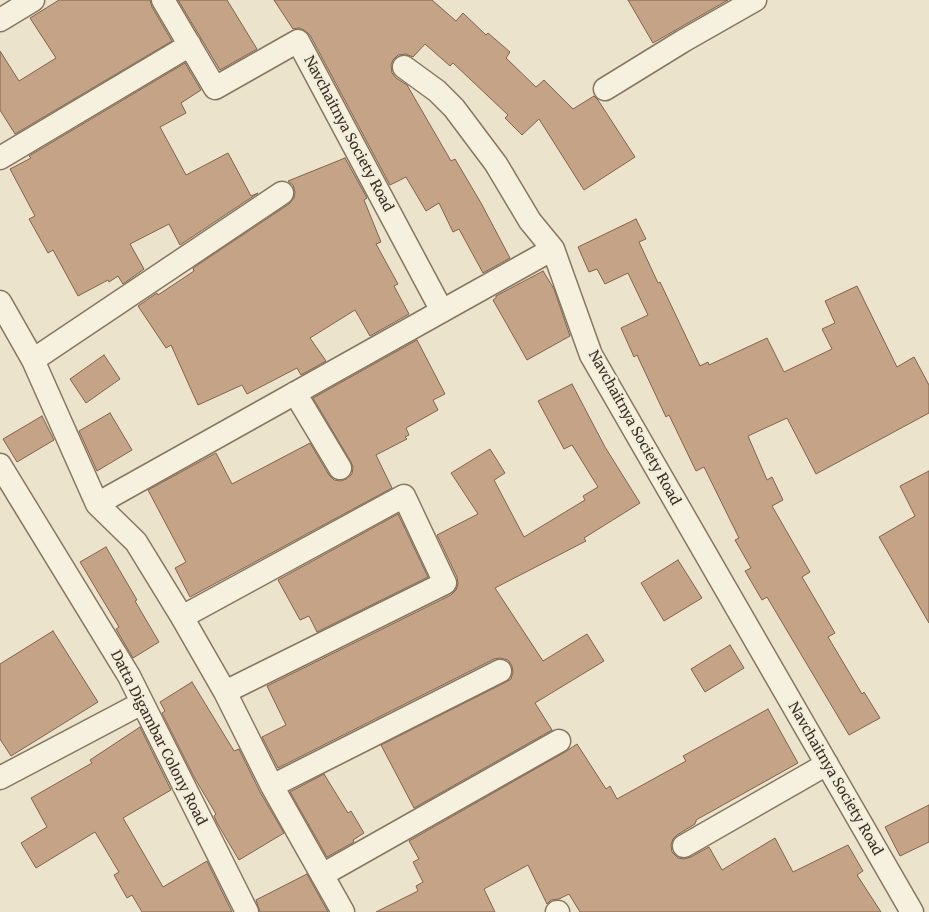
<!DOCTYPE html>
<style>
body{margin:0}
canvas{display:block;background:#ebe3cc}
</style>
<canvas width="929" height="912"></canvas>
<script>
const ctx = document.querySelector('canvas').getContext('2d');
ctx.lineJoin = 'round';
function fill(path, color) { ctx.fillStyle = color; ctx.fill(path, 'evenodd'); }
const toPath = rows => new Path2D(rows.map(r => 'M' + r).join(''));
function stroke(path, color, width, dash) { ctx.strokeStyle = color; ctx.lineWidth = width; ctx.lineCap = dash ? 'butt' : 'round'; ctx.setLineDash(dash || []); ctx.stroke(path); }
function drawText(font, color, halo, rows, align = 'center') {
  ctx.font = font + ' Merriweather,serif'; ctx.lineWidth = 5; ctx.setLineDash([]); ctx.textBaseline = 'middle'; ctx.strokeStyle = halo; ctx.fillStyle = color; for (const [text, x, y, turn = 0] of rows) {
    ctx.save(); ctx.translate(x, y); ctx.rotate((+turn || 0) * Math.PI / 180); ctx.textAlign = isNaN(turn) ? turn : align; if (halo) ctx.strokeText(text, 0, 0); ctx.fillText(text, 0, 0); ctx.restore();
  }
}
const building = toPath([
 [59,0,150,0,152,7,172,41,15,134,0,110,0,51,19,81,56,58,30,18,59,0],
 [178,0,227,0,257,49,220,70,178,0],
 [274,0,432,0,456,21,463,13,486,35,488,33,510,52,506,58,536,87,544,80,573,109,594,96,598,100,635,157,584,190,539,119,522,135,505,118,508,115,453,63,450,66,425,44,413,57,406,54,398,55,393,60,391,65,392,73,396,78,407,85,451,161,455,159,481,203,510,258,483,273,459,229,453,232,439,203,426,211,406,177,390,185,310,35,304,30,299,28,293,29,274,0],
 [628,0,728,0,653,43,628,0],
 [185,63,201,90,181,103,186,113,160,127,186,175,228,153,251,196,258,193,180,245,169,224,130,244,144,269,123,284,118,276,109,282,108,280,78,296,53,250,48,253,29,219,35,216,10,169,31,158,29,156,185,63],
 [345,158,367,198,364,200,381,242,376,244,398,284,394,286,409,314,370,336,355,310,310,338,326,361,301,375,297,368,247,394,242,385,198,405,171,345,166,348,138,306,157,293,158,295,194,271,193,268,289,204,294,198,295,192,293,185,288,181,345,158],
 [636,219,646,239,639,242,658,283,660,282,700,366,708,362,709,365,767,338,784,372,832,349,822,329,835,323,825,301,857,286,897,367,914,357,929,385,929,413,816,474,787,418,748,436,767,480,772,477,783,500,772,506,810,572,802,577,835,633,828,637,862,694,864,692,880,718,849,735,767,597,762,600,745,571,751,568,735,540,739,538,704,467,696,471,669,415,666,417,637,355,634,357,621,328,648,315,628,273,605,284,597,269,589,272,578,247,636,219],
 [543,271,554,289,570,336,527,360,493,300,496,298,496,296,543,271],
 [417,340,445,394,433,400,438,410,406,428,409,435,405,437,407,439,376,455,392,488,190,597,175,568,186,562,148,490,216,453,232,484,310,443,329,475,334,480,341,481,346,479,352,474,353,467,351,462,313,398,417,340],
 [104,355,120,379,86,403,70,379,104,355],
 [572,384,605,447,640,503,584,538,586,541,495,588,543,661,587,634,604,661,535,703,552,730,414,808,381,745,506,682,511,679,513,672,512,666,508,660,500,658,494,659,278,768,262,737,286,725,267,686,451,595,456,590,458,584,457,577,437,535,478,514,451,473,490,449,505,473,494,480,524,537,585,500,583,496,598,487,572,445,564,449,538,401,572,384],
 [110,413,132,450,97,471,79,431,110,413],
 [42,416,54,440,17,462,3,439,42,416],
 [929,471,929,623,879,537,915,516,900,486,929,471],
 [398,514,428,577,317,632,309,616,300,620,278,580,398,514],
 [106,547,137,600,135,601,159,642,133,658,116,629,119,627,80,562,106,547],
 [678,560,702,598,664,621,641,583,678,560],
 [53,631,98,702,11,756,0,739,0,664,53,631],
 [730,645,744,668,705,692,691,669,730,645],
 [192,682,234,751,239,749,260,792,284,833,239,860,217,823,214,816,216,814,194,777,162,713,165,711,160,702,192,682],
 [768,709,798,763,696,820,696,822,695,823,695,824,677,835,673,839,671,845,672,852,678,858,684,859,691,857,709,847,722,870,775,838,793,872,848,845,863,871,857,875,881,912,580,912,569,894,559,899,551,900,547,904,528,865,484,889,495,912,376,912,418,891,416,886,423,882,413,862,419,859,409,841,565,752,577,744,606,789,610,786,617,799,686,761,683,756,768,709],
 [140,727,171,790,123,818,163,887,207,861,232,912,142,912,132,895,127,898,114,875,119,872,95,832,36,868,21,843,47,827,31,798,92,763,90,760,140,727],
 [324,774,348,813,351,811,364,833,353,840,354,842,327,857,290,792,324,774],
 [929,805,929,842,900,856,885,827,929,805],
 [307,874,328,912,260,912,256,900,307,874]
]);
fill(building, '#c5a386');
stroke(building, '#83634a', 1);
const minor = toPath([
 [163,0,215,88,298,41,442,311],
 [0,20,33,0],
 [404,67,437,91,454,108,496,164,530,221,553,249,591,355,912,912],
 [605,89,683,41,755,0],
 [0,158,190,45],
 [0,302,33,360,97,504,136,542,182,617,225,692,272,786,343,912],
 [33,360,282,193],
 [295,393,340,468],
 [0,465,129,676,247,912],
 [97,504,442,311,553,249],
 [182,617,404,496,445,583,225,692],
 [0,778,142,703],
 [272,786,500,671],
 [684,846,827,764],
 [322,875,559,741],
 [557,912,558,912]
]);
stroke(minor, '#877761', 25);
stroke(minor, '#f6f0df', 22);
drawText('14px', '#392e23', '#f3eddb', [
 ["Navchaitnya Society Road",348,134,62],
 ["Navchaitnya Society Road",634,428,61],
 ["Datta Digambar Colony Road",158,738,63],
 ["Navchaitnya Society Road",835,779,60]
]);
</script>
